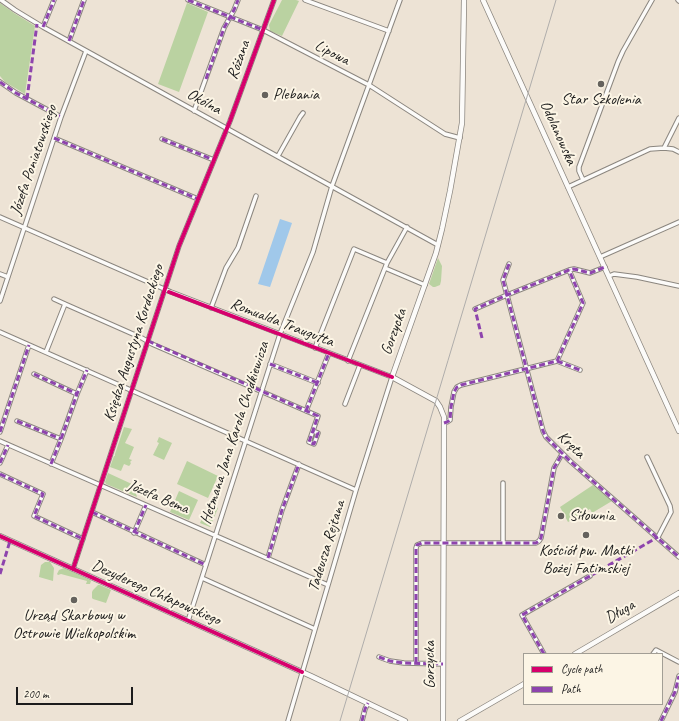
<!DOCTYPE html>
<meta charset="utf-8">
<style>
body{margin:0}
#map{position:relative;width:679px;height:721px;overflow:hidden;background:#ede3d5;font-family:Caveat,sans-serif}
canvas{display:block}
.legend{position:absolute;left:523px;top:653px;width:140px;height:52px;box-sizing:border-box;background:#fcf5e5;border:1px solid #a29e95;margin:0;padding:5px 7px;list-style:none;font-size:12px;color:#1c1c1c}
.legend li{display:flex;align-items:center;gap:8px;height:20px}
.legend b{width:20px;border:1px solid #a29e95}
.scale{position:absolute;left:16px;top:687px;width:117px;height:18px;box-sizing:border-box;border:2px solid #1c1c1c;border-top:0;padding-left:5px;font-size:12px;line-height:14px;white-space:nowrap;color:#1c1c1c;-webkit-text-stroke:3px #fcf5e5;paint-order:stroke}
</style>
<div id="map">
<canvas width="679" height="721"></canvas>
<ul class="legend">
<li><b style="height:5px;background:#d6006c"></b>Cycle path</li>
<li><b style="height:5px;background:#8e44ad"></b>Path</li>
</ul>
<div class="scale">200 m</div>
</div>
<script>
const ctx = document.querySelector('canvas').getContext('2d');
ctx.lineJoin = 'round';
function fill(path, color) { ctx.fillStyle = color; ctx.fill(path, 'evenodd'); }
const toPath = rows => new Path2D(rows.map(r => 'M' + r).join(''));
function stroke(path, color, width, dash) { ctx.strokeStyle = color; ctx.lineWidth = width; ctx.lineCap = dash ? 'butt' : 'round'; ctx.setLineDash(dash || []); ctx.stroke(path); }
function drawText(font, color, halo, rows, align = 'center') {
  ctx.font = font + ' Caveat,sans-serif'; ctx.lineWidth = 4; ctx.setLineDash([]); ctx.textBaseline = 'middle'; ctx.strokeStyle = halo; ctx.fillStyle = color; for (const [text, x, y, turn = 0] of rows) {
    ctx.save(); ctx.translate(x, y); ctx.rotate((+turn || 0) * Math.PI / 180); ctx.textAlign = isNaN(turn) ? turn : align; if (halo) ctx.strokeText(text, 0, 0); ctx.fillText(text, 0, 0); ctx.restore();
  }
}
fill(toPath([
 [282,0,296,0,299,1,282,36,270,31,269,25],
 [0,3,14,13,35,26,25,94,5,82,0,76],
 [187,3,208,12,179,92,158,84],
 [438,258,442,266,441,281,440,285,435,287,433,287,429,284],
 [124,427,132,429,125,443,134,447,129,459,132,460,130,462,131,463,130,465,129,466,124,464,121,471,110,467,114,456,115,456,115,454],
 [159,437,172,443,164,460,153,455,159,443,157,442],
 [187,461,218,476,208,498,177,484],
 [108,473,134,485,137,497,106,484,105,482],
 [593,485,612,501,592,513,590,509,568,522,560,507],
 [179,491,198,500,189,520,170,512],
 [209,504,218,508,210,527,200,523],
 [45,562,50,562,54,568,53,581,39,577,41,565],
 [64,568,90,580,91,581,90,584,86,584,87,581,61,574,58,575,57,574,59,570],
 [98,585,100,585,111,590,106,603,93,599,92,598,92,592,93,590]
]), '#bad2a1');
fill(toPath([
 [280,219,292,223,270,287,258,284]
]), '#a0c8ea');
const street = toPath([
 [1,0,15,10,43,27,438,245],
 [188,0,263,30,369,85,445,134,460,138],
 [305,0,389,31],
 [678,0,679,1],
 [43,27,54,0],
 [69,41,84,0],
 [0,82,16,93,61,117],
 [194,111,224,28,234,10,238,0],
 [54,138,198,199],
 [162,139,214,160],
 [664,148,679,118],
 [278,156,300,117,303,113],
 [583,180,579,171,579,167,618,62,623,51,652,0],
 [568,187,650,149,664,148,673,149,679,152],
 [0,217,171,292,392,377,356,490,288,721],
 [600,257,679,222],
 [509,264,503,280,543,431,546,437,570,461,679,557],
 [385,268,425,285],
 [0,274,8,277],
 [609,276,614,274,637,277,679,286],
 [54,299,65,304],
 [0,301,61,117,86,51],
 [211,308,226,268,238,248,256,196],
 [475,309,507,295,569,270,574,269,590,273,605,267],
 [0,332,356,490],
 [315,348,354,249,387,263],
 [46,352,65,304,142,338,152,344,318,416,309,442,314,444,318,433,313,431],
 [348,361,387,263,407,227],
 [557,361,580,370],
 [270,364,318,383],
 [34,374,77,394],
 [345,404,360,365],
 [306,411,329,353],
 [17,421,61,439],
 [444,423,447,422,450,420,451,407,454,392,457,387,461,385,557,361,583,303,569,270],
 [0,432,29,345],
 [0,441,328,585],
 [647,457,670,506,671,512,658,537],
 [0,463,8,445],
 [51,464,61,439,77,394,87,370],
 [0,474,43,494,34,516,83,539],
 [503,483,503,543],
 [92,512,206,565],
 [134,533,146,505],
 [268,558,282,510,299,464],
 [73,569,179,246,230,121,274,0],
 [202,578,315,629],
 [188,621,280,334,313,252,332,186,400,0],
 [544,654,522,615,590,576],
 [653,654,656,650,679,662],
 [379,657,390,661,404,663,443,664],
 [416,663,416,548,417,545,422,543,536,543,539,541,541,538,554,468,562,454],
 [362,721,365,709,368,703],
 [661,721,675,692,679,676]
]);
const secondary = toPath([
 [483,0,679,431],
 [0,536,311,676,405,721],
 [575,654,679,593],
 [443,721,444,417,440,407,436,401,392,377,436,253,442,229,450,191,462,123,464,0],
 [460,721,524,684]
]);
stroke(street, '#8b867f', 5.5);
stroke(secondary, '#8b867f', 6);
stroke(street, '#fcfbf9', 3.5);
stroke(secondary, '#fcfbf9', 4.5);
stroke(toPath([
 [340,721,556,0]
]), '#afadab', 1);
stroke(toPath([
 [188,0,263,30],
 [43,27,54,0],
 [69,41,84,0],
 [206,79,224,28,234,10,238,0],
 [0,82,16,93,61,117],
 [27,99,37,24],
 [54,138,198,199],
 [162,139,214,160],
 [509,264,503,280,543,431,546,437,570,461,679,557],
 [482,338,475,309,507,295,569,270,574,269,590,273,605,267],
 [148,341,318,416,309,442,314,444,318,433,313,431],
 [557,361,580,370],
 [270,364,318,383],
 [34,374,77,394],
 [306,411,329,353],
 [17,421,61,439],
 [444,423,447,422,450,420,451,407,454,392,457,387,461,385,557,361,583,303,569,270],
 [0,432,29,345],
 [0,463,8,445],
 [51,464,61,439,77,394,87,370],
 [0,474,43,494,34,516,83,539],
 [92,512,206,565],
 [134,533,146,505],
 [268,558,282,510,299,464],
 [0,574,10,541],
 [544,654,522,615,658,537],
 [379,657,390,661,404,663,443,664],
 [416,663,416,548,417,545,422,543,536,543,539,541,541,538,554,468,562,454],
 [362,721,365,709,368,703],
 [661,721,675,692,679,676]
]), '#8e44ad', 3, [6, 3]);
stroke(toPath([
 [169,292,392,377],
 [0,536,302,672],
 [73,569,179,246,230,121,274,0]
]), '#d6006c', 4);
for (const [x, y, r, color] of [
 [601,84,4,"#65625d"],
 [265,95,4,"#65625d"],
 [561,516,4,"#65625d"],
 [586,535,4,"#65625d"],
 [74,600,4,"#65625d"]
]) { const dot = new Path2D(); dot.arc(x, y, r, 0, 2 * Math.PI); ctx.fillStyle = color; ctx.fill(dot); stroke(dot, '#fcf5e5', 1.5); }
drawText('16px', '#1c1c1c', '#fcf5e5', [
 ["Lipowa",332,53,27],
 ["Różana",239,60,-70],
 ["Okólna",204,102,29],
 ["Odolanowska",558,133,66],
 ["Józefa Poniatowskiego",34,160,-71],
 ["Romualda Traugutta",282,323,21],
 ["Gorzycka",394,332,-70],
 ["Księdza Augustyna Kordeckiego",134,343,-72],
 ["Hetmana Jana Karola Chodkiewicza",235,433,-72],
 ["Kręta",571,445,44],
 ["Józefa Bema",158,497,23],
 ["Tadeusza Rejtana",327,546,-73],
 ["Dezyderego Chłapowskiego",156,593,24],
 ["Długa",620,612,-30],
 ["Gorzycka",430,665,-90]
]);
drawText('16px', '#1c1c1c', '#fcf5e5', [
 ["Plebania",273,95,"left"],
 ["Star Szkolenia",601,100],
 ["Siłownia",569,516,"left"],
 ["Kościół pw. Matki",586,551],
 ["Bożej Fatimskiej",586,569],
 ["Urząd Skarbowy w",74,616],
 ["Ostrowie Wielkopolskim",74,634]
]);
</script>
